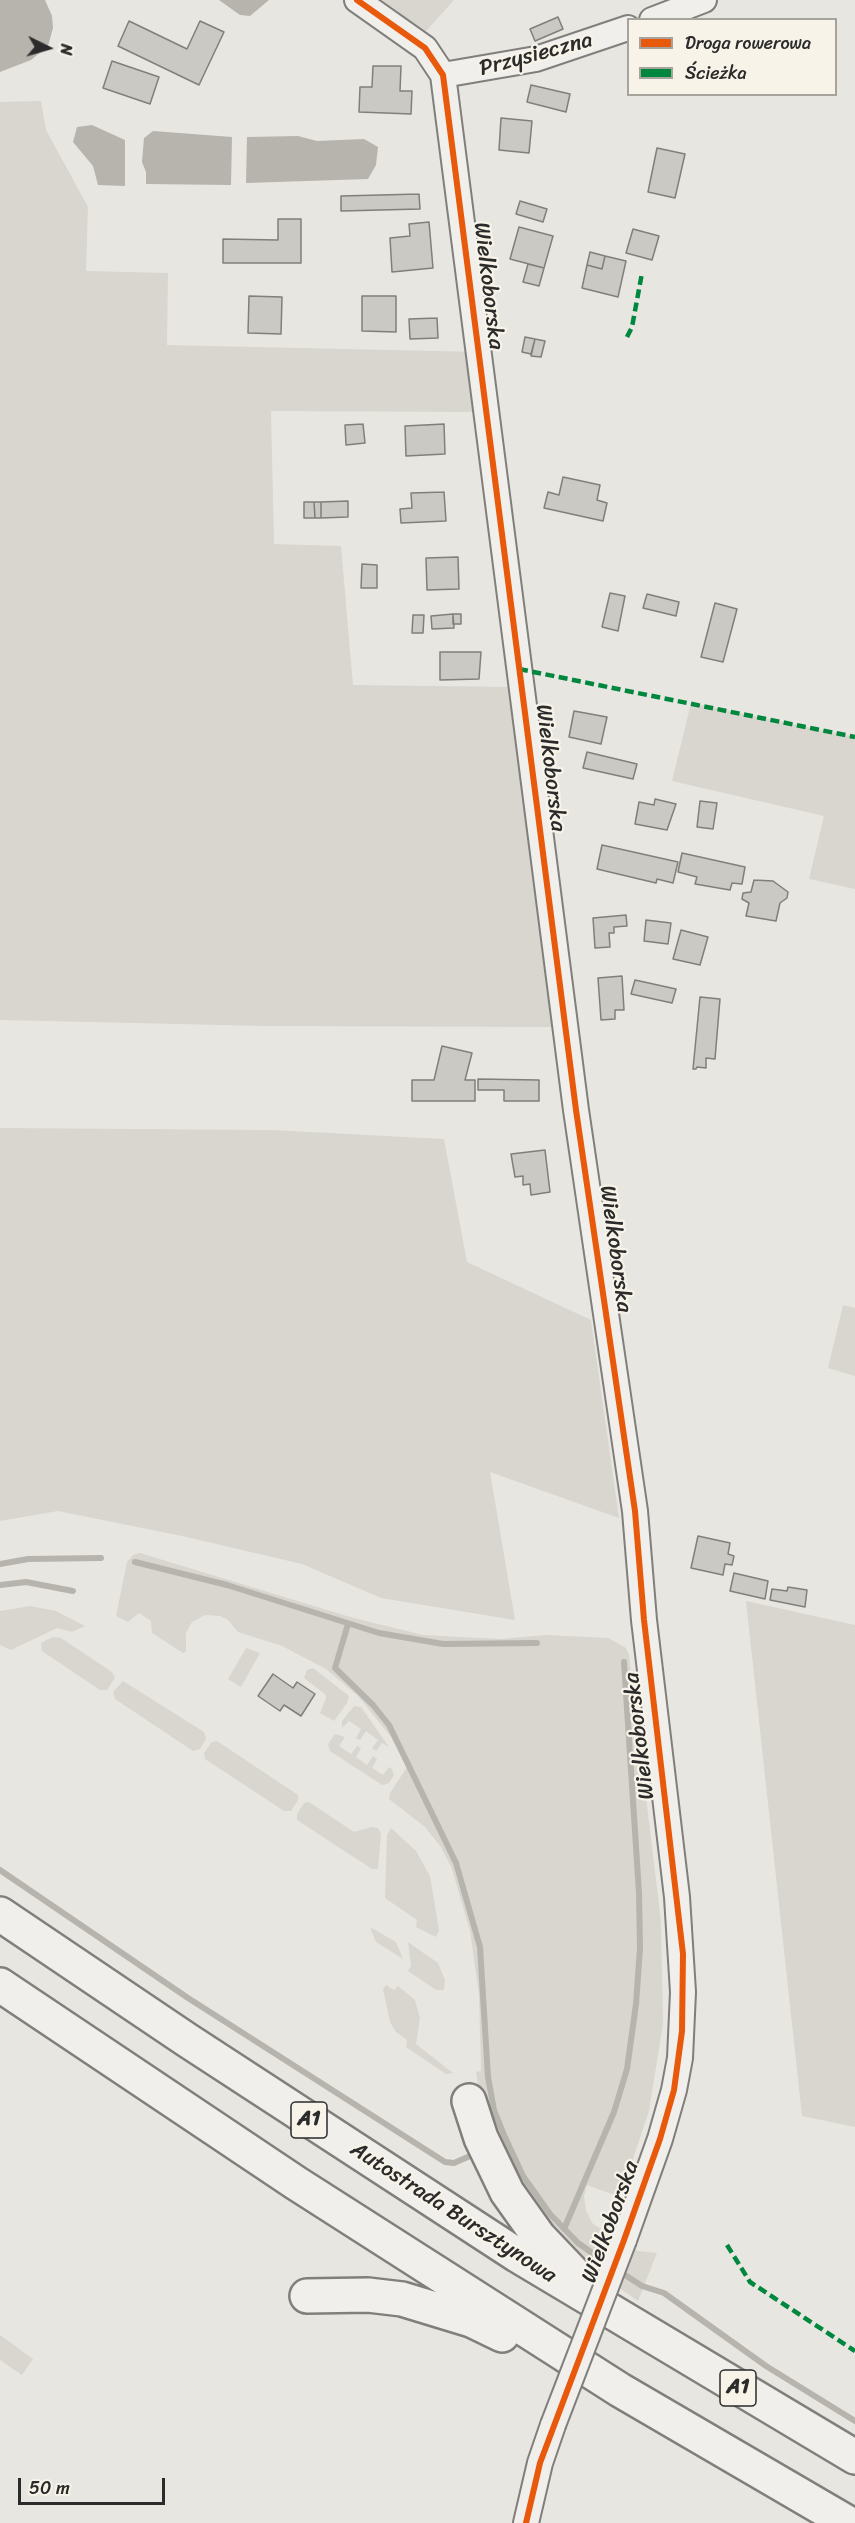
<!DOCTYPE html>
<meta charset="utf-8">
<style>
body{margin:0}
#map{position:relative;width:855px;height:2523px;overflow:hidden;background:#e8e6e0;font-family:Sriracha,sans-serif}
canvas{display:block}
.legend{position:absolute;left:627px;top:18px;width:210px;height:78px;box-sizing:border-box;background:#f7f3e8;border:2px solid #a5a39c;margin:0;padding:8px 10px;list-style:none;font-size:18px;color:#2b2b2b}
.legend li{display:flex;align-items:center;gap:12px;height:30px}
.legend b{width:30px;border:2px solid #a5a39c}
.north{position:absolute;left:18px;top:18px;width:60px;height:60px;-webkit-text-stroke:4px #f7f3e8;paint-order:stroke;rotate:95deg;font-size:16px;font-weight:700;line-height:24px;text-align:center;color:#2b2b2b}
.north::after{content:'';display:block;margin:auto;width:21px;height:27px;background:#2b2b2b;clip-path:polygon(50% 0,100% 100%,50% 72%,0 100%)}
.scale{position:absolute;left:18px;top:2478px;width:147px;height:27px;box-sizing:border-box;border:3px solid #2b2b2b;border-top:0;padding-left:8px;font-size:18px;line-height:21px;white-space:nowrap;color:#2b2b2b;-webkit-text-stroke:4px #f7f3e8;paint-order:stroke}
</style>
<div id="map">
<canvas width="855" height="2523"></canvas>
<ul class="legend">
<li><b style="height:8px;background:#e8590c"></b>Droga rowerowa</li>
<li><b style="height:8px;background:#00873e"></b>Ścieżka</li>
</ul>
<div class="north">N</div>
<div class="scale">50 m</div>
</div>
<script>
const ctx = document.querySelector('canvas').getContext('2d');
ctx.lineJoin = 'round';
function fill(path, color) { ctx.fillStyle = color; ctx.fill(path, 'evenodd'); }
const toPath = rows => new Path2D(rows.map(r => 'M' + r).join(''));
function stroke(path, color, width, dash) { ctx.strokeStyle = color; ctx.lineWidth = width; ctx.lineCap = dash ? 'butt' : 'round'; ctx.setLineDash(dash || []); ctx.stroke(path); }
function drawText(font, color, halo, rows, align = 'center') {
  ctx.font = font + ' Sriracha,sans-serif'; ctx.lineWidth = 4.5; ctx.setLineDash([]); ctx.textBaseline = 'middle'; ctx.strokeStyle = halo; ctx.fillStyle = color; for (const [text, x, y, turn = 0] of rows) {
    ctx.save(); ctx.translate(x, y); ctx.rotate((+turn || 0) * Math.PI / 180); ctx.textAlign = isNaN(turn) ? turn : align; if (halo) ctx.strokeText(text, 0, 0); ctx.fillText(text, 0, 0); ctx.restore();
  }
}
fill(toPath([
 [382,0,454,0,421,37],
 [41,101,46,130,88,207,86,271,168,273,167,345,478,352,486,412,271,411,274,544,341,546,353,685,512,687,558,1027,267,1026,0,1020,0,102],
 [691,703,855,737,855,889,809,879,824,816,672,781],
 [0,1128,271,1130,444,1139,467,1262,591,1320,619,1518,490,1472,515,1620,381,1598,302,1564,182,1536,58,1511,0,1521],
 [843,1305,855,1308,855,1376,828,1368],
 [140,1553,350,1617,423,1635,500,1639,546,1635,608,1638,626,1648,629,1655,661,1922,663,2024,649,2111,624,2186,617,2196,587,2185,584,2196,586,2211,593,2224,638,2251,657,2253,638,2301,585,2264,521,2194,479,2091,476,2072,481,2071,479,1994,470,1931,452,1869,441,1847,425,1827,389,1799,390,1793,407,1767,391,1737,358,1696,326,1669,282,1646,238,1632,228,1620,220,1616,205,1615,192,1622,186,1633,186,1652,183,1653,152,1633,151,1621,139,1613,128,1622,116,1616,127,1562,133,1555],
 [746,1601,855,1625,855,2127,802,2116],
 [30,1606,56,1611,85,1626,72,1632,57,1628,11,1650,0,1645,0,1611],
 [53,1637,61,1638,112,1672,115,1678,107,1690,100,1690,42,1651,41,1643],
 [246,1648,260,1653,241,1687,228,1679],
 [313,1668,349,1696,347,1703,334,1721,320,1713,326,1698,325,1694,304,1678,307,1670],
 [123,1681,204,1732,206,1739,200,1749,193,1751,115,1699,113,1692],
 [354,1706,361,1707,389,1747,382,1743,376,1751,372,1748,378,1740,366,1731,360,1740,356,1738,361,1729,349,1721,342,1728,342,1721],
 [335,1734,345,1737,339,1746,351,1754,357,1746,361,1748,356,1757,367,1765,373,1756,377,1759,372,1768,383,1775,389,1767,392,1769,394,1775,389,1783,382,1785,330,1751,328,1744],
 [217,1741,298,1795,298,1800,291,1811,284,1811,205,1759,204,1753,212,1742],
 [309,1802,354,1832,372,1827,378,1828,381,1834,378,1869,372,1869,297,1820,297,1814,304,1803],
 [391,1828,416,1851,430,1876,439,1930,436,1937,416,1927,417,1920,385,1898,387,1835],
 [370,1927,396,1942,403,1959,376,1942],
 [408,1942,438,1963,445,1980,444,1990,436,1990,408,1971,411,1966],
 [386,1985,394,1990,398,1986,415,2000,420,2018,416,2044,453,2073,446,2074,406,2047,407,2040,396,2032,390,2022,383,1989],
 [0,2335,33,2359,22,2375,0,2360]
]), '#d8d6ce');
fill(toPath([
 [0,0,45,0,52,16,53,28,48,46,31,60,0,72],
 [219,0,269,0,250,16,240,15],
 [92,125,125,140,125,186,98,185,93,166,73,142,77,127],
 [153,131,232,137,231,185,146,184,146,172,142,162,144,138],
 [298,136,317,141,364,139,378,147,376,165,368,179,246,183,247,137]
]), '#b7b4ae');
stroke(toPath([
 [135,1562,227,1585,379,1633,443,1644,537,1643],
 [0,1564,28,1559,101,1558],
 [0,1585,26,1582,73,1591],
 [348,1624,335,1668,373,1705,389,1725,456,1863,480,1947,488,2077,494,2110,504,2135,523,2176,550,2214,578,2243,608,2264],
 [0,1870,188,1998,445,2162,454,2163,470,2156],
 [564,2229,614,2112,627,2069,636,2004,640,1948,639,1893,624,1662],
 [619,2271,642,2286,664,2293,766,2366,855,2421]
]), '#b7b4ae', 6);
const building = toPath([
 [558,17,563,29,535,41,530,29,558,17],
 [129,21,187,49,200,21,224,32,199,85,118,46,129,21],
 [112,61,159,77,150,104,103,88,112,61],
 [373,66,401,66,400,91,412,91,411,114,359,112,360,87,372,87,373,66],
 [531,85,570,94,566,112,527,102,531,85],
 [501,118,532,121,529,153,499,150,501,118],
 [657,148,685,154,675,198,648,192,657,148],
 [419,194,420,209,341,211,341,196,419,194],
 [520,201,547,209,543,222,516,214,520,201],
 [278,219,301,219,301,263,223,263,223,239,278,240,278,219],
 [429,222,433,268,392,272,390,238,410,236,409,224,429,222],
 [519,227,553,236,544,268,510,259,519,227],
 [633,229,659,236,652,260,626,253,633,229],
 [590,252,605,256,602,269,587,265,590,252],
 [605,256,626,261,618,297,582,288,587,265,602,269,605,256],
 [528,264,544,268,539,286,523,282,528,264],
 [249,296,282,297,281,334,248,333,249,296],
 [362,296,396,296,396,332,362,331,362,296],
 [437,318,438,338,410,339,409,319,437,318],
 [525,337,535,339,531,354,522,352,525,337],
 [535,339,545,341,541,357,531,356,535,339],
 [363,424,365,443,346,445,345,425,363,424],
 [444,424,445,454,406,456,405,426,444,424],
 [563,477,600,485,597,500,607,503,603,521,544,508,548,492,559,495,563,477],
 [444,492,446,521,401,523,400,509,412,508,411,493,444,492],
 [348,501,348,517,321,518,321,502,348,501],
 [304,502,314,502,315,518,304,518,304,502],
 [314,502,321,502,321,518,315,518,314,502],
 [458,557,459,589,427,590,426,558,458,557],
 [362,564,377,565,377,588,361,588,362,564],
 [610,593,625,596,618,631,602,627,610,593],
 [647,594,679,602,676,616,643,608,647,594],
 [715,603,737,609,723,662,701,657,715,603],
 [453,614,461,614,461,624,453,624,453,614],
 [453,614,454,628,432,629,431,616,453,614],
 [413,615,424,615,423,633,412,633,413,615],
 [440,652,481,652,479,679,440,680,440,652],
 [574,711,607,717,601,744,569,737,574,711],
 [587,752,637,764,633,779,583,768,587,752],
 [655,799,676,804,667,830,635,824,639,802,654,805,655,799],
 [700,801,717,803,713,829,697,827,700,801],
 [602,845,678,862,673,883,657,879,656,883,597,869,602,845],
 [682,853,745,867,742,884,732,883,730,890,695,884,697,877,678,872,682,853],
 [754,880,773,881,788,892,787,898,780,903,776,921,746,916,749,903,742,899,743,893,751,892,754,880],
 [626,915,627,926,614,927,614,933,609,933,610,947,595,948,593,918,626,915],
 [646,920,671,923,668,944,644,941,646,920],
 [681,930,708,937,700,965,673,959,681,930],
 [622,976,624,1010,615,1010,615,1019,601,1020,598,978,622,976],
 [635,980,676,989,672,1003,631,994,635,980],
 [700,997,720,999,715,1059,706,1058,706,1068,697,1067,696,1069,693,1069,700,997],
 [442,1046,472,1053,465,1080,475,1080,475,1101,412,1101,412,1080,434,1080,442,1046],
 [478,1079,539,1080,539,1101,504,1101,504,1090,478,1090,478,1079],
 [545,1150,550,1192,531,1195,530,1184,523,1185,523,1176,515,1177,511,1154,545,1150],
 [698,1536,730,1543,728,1554,734,1556,732,1565,725,1564,723,1575,691,1568,698,1536],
 [734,1573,768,1581,765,1599,730,1591,734,1573],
 [788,1587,807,1590,805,1607,770,1600,772,1589,787,1591,788,1587],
 [273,1674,293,1688,297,1682,315,1694,301,1716,284,1705,280,1711,258,1696,273,1674]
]);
fill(building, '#cac9c4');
stroke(building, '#807f7c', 1.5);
const tertiary = toPath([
 [357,0,425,48,443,75,576,1110,635,1511,644,1620,677,1897,683,1992,680,2058,674,2090,660,2139,624,2240],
 [652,20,704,0],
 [443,75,536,59,628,28],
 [526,2523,540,2463,553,2425]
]);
const motorway = toPath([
 [0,1914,187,2040,517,2255,855,2457],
 [0,1985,296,2183,620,2390,848,2523],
 [469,2101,481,2138,507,2192,539,2237,581,2281],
 [307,2296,368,2295,402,2299,471,2320,502,2335]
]);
stroke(tertiary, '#807f7c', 28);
stroke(motorway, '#807f7c', 38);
stroke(tertiary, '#f0efeb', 24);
stroke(motorway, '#f0efeb', 33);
const tertiaryBridge = toPath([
 [553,2425,624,2240]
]);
stroke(tertiaryBridge, '#807f7c', 28, []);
stroke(tertiaryBridge, '#f0efeb', 24);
stroke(toPath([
 [627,337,632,327,642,273],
 [519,669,855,737],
 [727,2245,750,2282,855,2351]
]), '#00873e', 4.5, [9, 4.5]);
stroke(toPath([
 [357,0,425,48,443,75,576,1110,635,1511,644,1620,683,1954,682,2031,674,2090,660,2139,624,2240,540,2463,526,2523]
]), '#e8590c', 6);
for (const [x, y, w] of [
 [309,2120,36],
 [738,2388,36]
]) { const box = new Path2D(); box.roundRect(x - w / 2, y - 18, w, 36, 4.5); ctx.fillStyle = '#f7f3e8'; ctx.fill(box); stroke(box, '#2b2b2b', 1.5); }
drawText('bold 21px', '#2b2b2b', null, [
 ["A1",309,2120],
 ["A1",738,2388]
]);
drawText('22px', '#2b2b2b', '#f7f3e8', [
 ["Przysieczna",536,55,-15],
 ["Wielkoborska",488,286,83],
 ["Wielkoborska",550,768,83],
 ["Wielkoborska",615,1249,82],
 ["Wielkoborska",640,1736,-97],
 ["Autostrada Bursztynowa",453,2213,33],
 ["Wielkoborska",611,2222,-70]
]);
</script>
